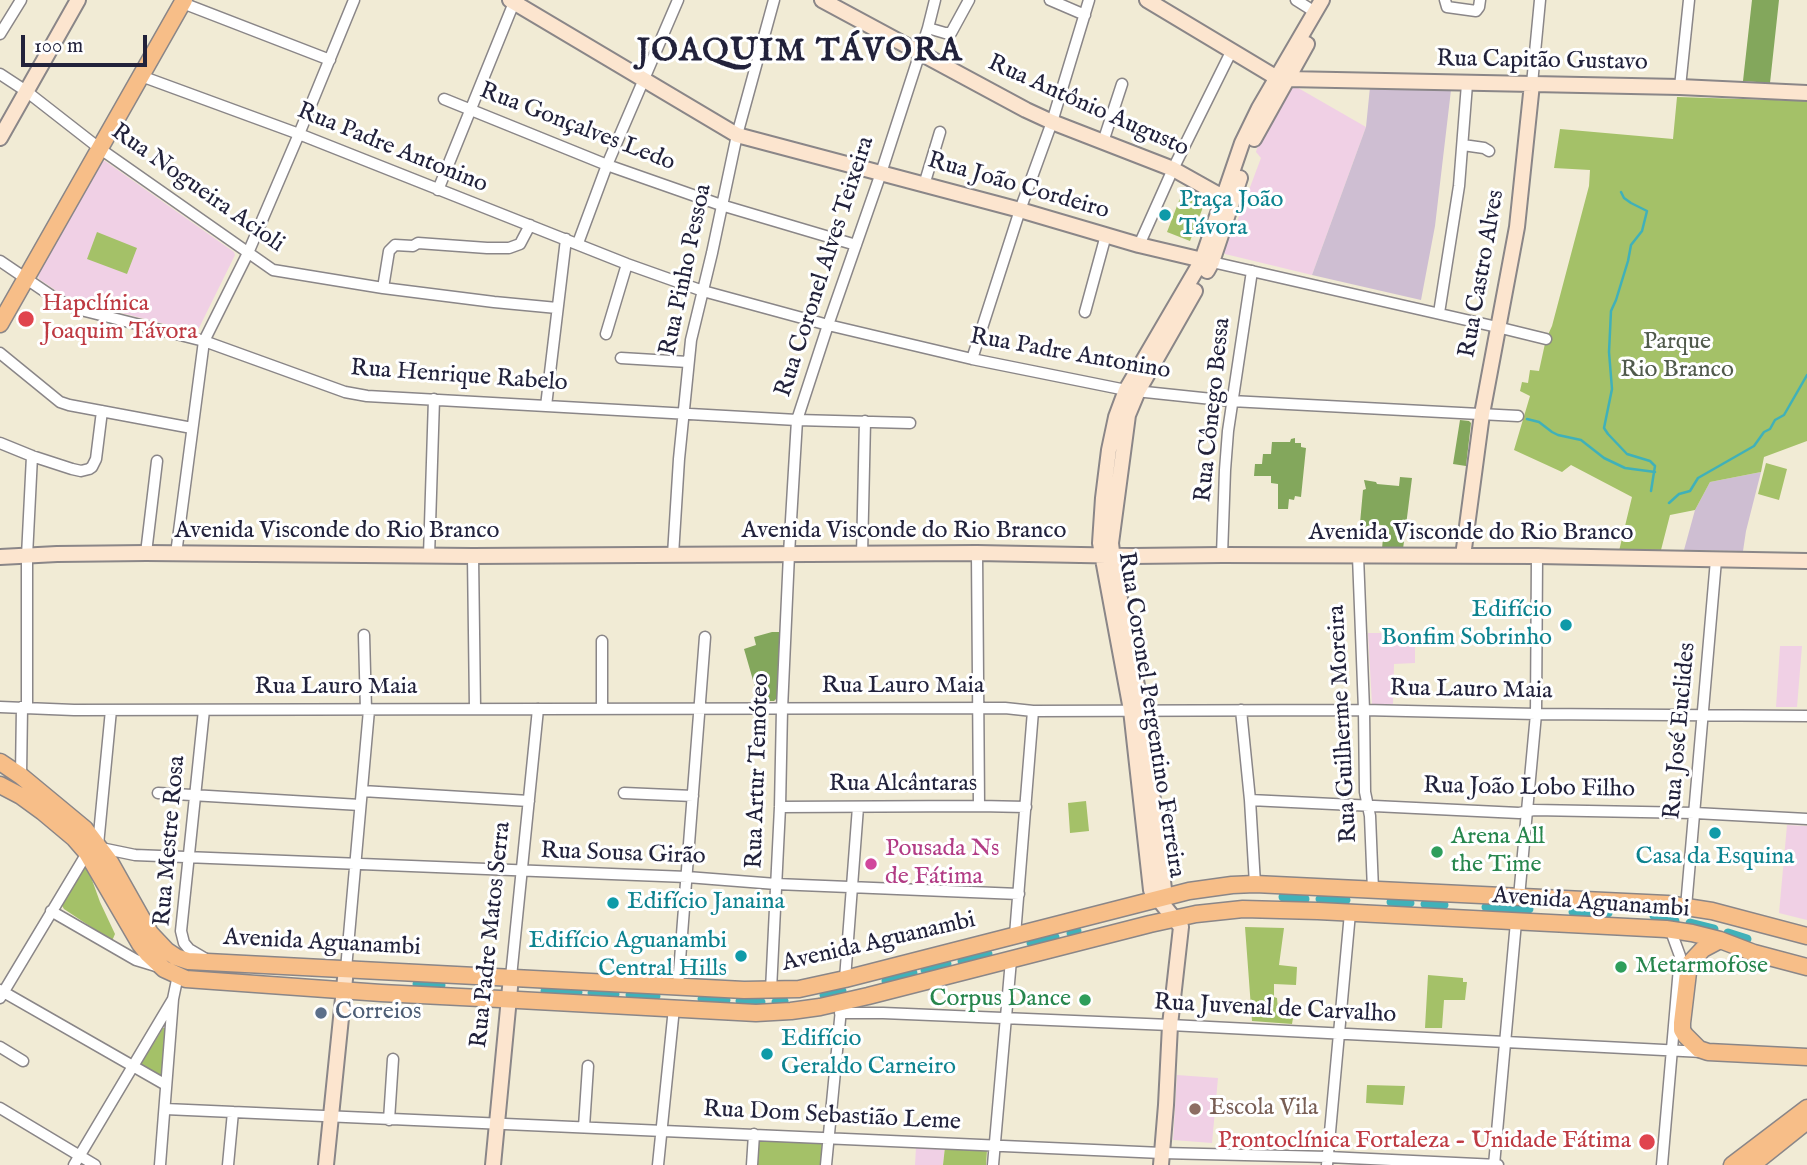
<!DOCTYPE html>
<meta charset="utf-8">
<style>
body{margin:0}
#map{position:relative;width:1807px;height:1165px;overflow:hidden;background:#f1ebd5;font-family:"IM FELL English",serif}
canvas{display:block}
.scale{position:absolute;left:21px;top:35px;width:126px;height:32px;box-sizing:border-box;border:4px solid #22223b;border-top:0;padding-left:9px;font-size:21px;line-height:24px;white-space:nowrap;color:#22223b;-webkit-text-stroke:5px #fff;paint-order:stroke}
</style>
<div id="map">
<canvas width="1807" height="1165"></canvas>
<div class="scale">100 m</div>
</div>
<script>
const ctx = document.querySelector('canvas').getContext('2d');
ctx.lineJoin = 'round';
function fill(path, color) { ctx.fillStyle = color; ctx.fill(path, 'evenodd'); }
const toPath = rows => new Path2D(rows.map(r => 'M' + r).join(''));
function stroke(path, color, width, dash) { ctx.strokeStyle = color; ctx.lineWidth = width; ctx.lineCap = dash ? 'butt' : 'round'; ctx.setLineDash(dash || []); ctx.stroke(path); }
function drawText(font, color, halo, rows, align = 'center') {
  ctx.font = font + ' "IM FELL English",serif'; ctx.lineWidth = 6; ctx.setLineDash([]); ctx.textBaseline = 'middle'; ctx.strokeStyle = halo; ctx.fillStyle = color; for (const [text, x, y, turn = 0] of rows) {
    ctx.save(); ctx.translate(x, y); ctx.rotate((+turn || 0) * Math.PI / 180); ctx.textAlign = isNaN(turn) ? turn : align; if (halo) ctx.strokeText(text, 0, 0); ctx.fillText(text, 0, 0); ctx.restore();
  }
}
fill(toPath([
 [1293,85,1366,127,1312,275,1225,254,1222,250,1227,238,1235,227,1261,158,1256,152,1258,145],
 [102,161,105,161,234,252,235,255,197,332,70,300,39,279,38,275],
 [1368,633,1415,633,1415,663,1394,664,1393,704,1372,704],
 [1780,646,1802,646,1797,707,1776,707],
 [1787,825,1807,826,1807,920,1779,913],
 [1177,1075,1218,1078,1212,1143,1173,1140],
 [916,1147,945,1147,943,1165,915,1165]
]), '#f0d0e5');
fill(toPath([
 [1370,87,1451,90,1435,226,1421,300,1312,275,1366,127],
 [1761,472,1746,531,1743,551,1684,550,1695,510,1710,482]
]), '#cebed2');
fill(toPath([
 [1677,97,1807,101,1807,441,1764,457,1761,472,1710,482,1695,510,1670,515,1661,550,1619,551,1632,497,1571,465,1562,472,1514,450,1530,396,1520,391,1522,382,1528,383,1530,370,1539,371,1546,339,1552,326,1589,186,1590,170,1554,168,1560,129,1673,139],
 [1182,193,1205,202,1190,241,1167,232],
 [97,232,137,248,127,274,87,259],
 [1766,463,1787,469,1779,500,1758,494],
 [1086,801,1089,831,1070,833,1068,803],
 [85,865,87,866,100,902,115,934,112,941,64,909,61,904,62,901],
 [1245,927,1284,928,1279,965,1297,967,1296,985,1274,984,1274,997,1277,998,1278,1010,1294,1012,1292,1024,1252,1021],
 [1428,975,1463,978,1463,982,1467,982,1465,1000,1444,1000,1442,1028,1425,1028],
 [163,1028,166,1028,163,1074,160,1075,141,1064],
 [1367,1085,1405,1086,1403,1105,1366,1103],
 [757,1140,822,1142,821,1165,755,1165],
 [945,1147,987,1150,986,1165,943,1165]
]), '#a4c168');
fill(toPath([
 [1752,0,1779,0,1770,83,1743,81],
 [1460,420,1469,421,1471,423,1466,466,1453,464],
 [1295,438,1295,443,1301,443,1301,447,1306,448,1301,497,1295,496,1294,500,1289,499,1288,509,1278,509,1278,484,1271,483,1271,476,1254,476,1255,464,1262,464,1263,454,1271,454,1272,442,1290,442,1291,439],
 [1400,477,1412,478,1403,549,1382,549,1384,526,1374,523,1373,534,1359,534,1363,490,1366,489,1364,480,1376,482,1377,484,1399,486],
 [772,632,780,632,777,698,774,701,759,701,744,649,756,645,754,637]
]), '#83a75c');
stroke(toPath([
 [1621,192,1624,198,1631,203,1647,211,1642,231,1631,245,1628,261,1616,300,1611,311,1609,352,1612,389,1604,428,1608,434,1627,454,1650,461,1655,466,1651,491],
 [1527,419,1539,422,1552,432,1558,435,1581,440,1604,458,1625,468,1655,472],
 [1669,503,1679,494,1690,491,1698,478,1754,446,1764,432,1770,429,1775,420,1784,415,1807,375]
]), '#40b1b9', 2.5);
stroke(toPath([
 [1283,897,1305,899],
 [1320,899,1346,900],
 [1391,902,1410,903],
 [1425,904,1444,905],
 [1486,907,1529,909],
 [1573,912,1608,913],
 [1654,916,1675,921],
 [1690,923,1714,929],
 [1071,933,1077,931],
 [1728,933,1747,939],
 [1031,943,1055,937],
 [962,961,988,954],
 [925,970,947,964],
 [886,981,913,973],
 [417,984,441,985],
 [545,991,578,992],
 [592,993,615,994],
 [630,995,656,996],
 [824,995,842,991],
 [702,999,726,1000],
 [740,1001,761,1002],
 [776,1002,784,1001]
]), '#40b1b9', 9);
const street = toPath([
 [1050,0,1085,15],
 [1296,0,1315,12],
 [1445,0,1447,7,1476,11,1479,7,1480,0],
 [180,2,330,60],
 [928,28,945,33,951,33,969,0],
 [0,34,21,0],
 [0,74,26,91,99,148,273,270,383,288,494,302,557,308],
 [141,76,299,134,627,264,703,291,828,325,972,359,1126,390,1231,401,1518,416],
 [1532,84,1540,0],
 [1680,87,1689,0],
 [444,99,607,165,721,205,856,245],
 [1103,142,1122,84],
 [1463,145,1484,148,1489,151],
 [924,185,940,132],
 [438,190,515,0],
 [578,243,607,165,678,0],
 [1139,245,1173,169,1232,50],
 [0,261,56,299,77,309,204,341,345,392,367,396,797,420,910,423],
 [1212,262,1497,327,1546,339],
 [383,288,389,251,395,245,413,246,418,243,487,248,509,248,520,244,530,225],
 [1085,312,1106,235],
 [1439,313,1459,186,1467,84],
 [606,334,627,264],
 [0,353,60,402,69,405,192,428],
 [621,358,688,362],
 [972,359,1020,210,1052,122,1089,0],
 [546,406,566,239],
 [0,443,32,456,72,469,81,471,89,469,92,467,96,459,102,411],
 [146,553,157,461],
 [977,553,979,806],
 [176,554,204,341,248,253,299,134,354,0],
 [673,555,679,459,691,340,712,253,737,135,774,0],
 [862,555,865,421],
 [1222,555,1225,470,1228,431,1252,271],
 [429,556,434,399],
 [473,556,475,708],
 [1358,556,1364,710,1365,792,1370,816,1373,890],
 [364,635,366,710],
 [602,641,602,709],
 [0,707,74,710,1005,708,1033,711,1364,710,1536,714,1807,716],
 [27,708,27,556,32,456],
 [204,710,181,931,184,943,189,949,206,959],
 [1241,710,1250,800,1255,884],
 [21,776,22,707],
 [362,791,529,801],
 [158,793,360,805],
 [624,793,693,796],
 [1250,800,1519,813,1534,810,1695,813,1807,819],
 [780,807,979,806,1026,807],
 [98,845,111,710],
 [101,848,135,855,687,877,776,884,1019,894],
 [1519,897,1536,714,1537,556],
 [1686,907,1716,560],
 [51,911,136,960,159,967],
 [1015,935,1033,711],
 [346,969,369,710],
 [511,977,538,709],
 [845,979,858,807],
 [678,986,705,637],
 [0,990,166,1085],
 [771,990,780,807,782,709,789,554,797,420,828,325,881,173,928,28,935,0],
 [0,998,87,853],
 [840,1013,883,1013,1170,1025,1703,1052],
 [0,1047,23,1061],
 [0,1108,95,1165],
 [165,1109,1162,1153,1328,1157,1498,1165],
 [389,1120,393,1059],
 [584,1127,588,1066],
 [74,1165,173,999],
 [160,1165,173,999,178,975],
 [228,1165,233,1112],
 [658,1165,674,1008],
 [752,1165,754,1134],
 [826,1165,841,1009],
 [993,1165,1011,960],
 [1327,1165,1350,913],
 [1494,1165,1516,922],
 [1662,1165,1680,956,1672,934,1666,929]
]);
const secondary = toPath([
 [510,0,737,135,1020,210,1139,245,1211,262],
 [822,0,1026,110,1052,122,1173,169,1223,197],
 [1147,0,1277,78,1287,79,1680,87,1807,93],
 [0,138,78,0],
 [1254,139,1307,44],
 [1207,271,1212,262,1240,178],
 [1463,556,1482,414,1517,227,1532,84],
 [0,557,57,554,146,553,473,556,977,553,1132,556,1222,555,1537,556,1807,561],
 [1165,897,1142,711,1114,568,1111,543,1128,415,1138,391,1195,291],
 [326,1165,346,969],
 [493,1165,511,977],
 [1161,1165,1166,1105,1170,1025,1181,927,1151,890,1131,710,1100,543,1103,498,1109,450,1116,417,1126,390,1202,260,1242,143,1259,108,1322,0]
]);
const primary = toPath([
 [0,324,184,0],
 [0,762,21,776,85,829,110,862,150,933,167,951,176,957,188,961,744,990,799,989,845,979,1189,891,1232,885,1255,884,1667,904,1712,911,1807,936],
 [0,785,21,796,43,812,74,838,87,853,140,944,148,954,164,969,186,979,381,993,500,999,756,1013,791,1011,820,1007,868,996,1150,924,1196,914,1243,909,1318,911,1666,929,1692,933,1720,940,1754,953,1807,967],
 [1720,940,1703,949,1689,964,1682,1023,1682,1030,1685,1035,1699,1049,1708,1052,1807,1057],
 [1732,1165,1807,1108],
 [1752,1165,1807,1121]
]);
stroke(street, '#8a8688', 13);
stroke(secondary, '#8a8688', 18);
stroke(primary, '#8a8688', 19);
stroke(street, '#fff', 10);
stroke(secondary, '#fce5cf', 14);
stroke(primary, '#f7be88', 16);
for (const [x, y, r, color] of [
 [1165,215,7,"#0f9aa8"],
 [26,319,9,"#e0444e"],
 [1566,625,7,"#0f9aa8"],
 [1715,833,7,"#0f9aa8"],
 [1437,852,7,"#2e9e5b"],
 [871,864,7,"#d1479c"],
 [613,903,7,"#0f9aa8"],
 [741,956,7,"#0f9aa8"],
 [1621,967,7,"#2e9e5b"],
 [1085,1000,7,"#2e9e5b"],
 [321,1013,7,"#5c6f8a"],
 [767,1054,7,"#0f9aa8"],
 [1195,1109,7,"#8d6e63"],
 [1647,1142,9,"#e0444e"]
]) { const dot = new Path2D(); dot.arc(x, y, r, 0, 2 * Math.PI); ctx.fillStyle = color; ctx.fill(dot); stroke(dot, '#fff', 2.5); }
drawText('24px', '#22223b', '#fff', [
 ["Rua Capitão Gustavo",1542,62,1],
 ["Rua Antônio Augusto",1088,107,24],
 ["Rua Gonçalves Ledo",577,128,21],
 ["Rua Padre Antonino",392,149,22],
 ["Rua João Cordeiro",1018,187,16],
 ["Rua Nogueira Acioli",197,189,35],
 ["Rua Coronel Alves Teixeira",826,267,-72],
 ["Rua Pinho Pessoa",687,270,-78],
 ["Rua Castro Alves",1483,274,-80],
 ["Rua Padre Antonino",1070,355,10],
 ["Rua Henrique Rabelo",459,377,4],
 ["Rua Cônego Bessa",1214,410,-84],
 ["Avenida Visconde do Rio Branco",337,532],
 ["Avenida Visconde do Rio Branco",904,532],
 ["Avenida Visconde do Rio Branco",1471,534],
 ["Rua Lauro Maia",903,687],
 ["Rua Lauro Maia",336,688],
 ["Rua Lauro Maia",1471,691,1],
 ["Rua Coronel Pergentino Ferreira",1150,715,81],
 ["Rua Guilherme Moreira",1344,724,-93],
 ["Rua José Euclides",1681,731,-85],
 ["Rua Artur Temóteo",759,771,-88],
 ["Rua Alcântaras",903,785],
 ["Rua João Lobo Filho",1529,789,1],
 ["Rua Mestre Rosa",171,841,-85],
 ["Rua Sousa Girão",623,855,2],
 ["Avenida Aguanambi",1591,904,4],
 ["Rua Padre Matos Serra",492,935,-84],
 ["Avenida Aguanambi",879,943,-13],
 ["Avenida Aguanambi",322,944,3],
 ["Rua Juvenal de Carvalho",1275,1010,3],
 ["Rua Dom Sebastião Leme",832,1117,3]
]);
drawText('24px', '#0d838f', '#fff', [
 ["Praça João",1179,201],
 ["Távora",1179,229],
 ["Edifício",1552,611,"right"],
 ["Bonfim Sobrinho",1552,639,"right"],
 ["Casa da Esquina",1715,858,"center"],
 ["Edifício Janaina",627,903],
 ["Edifício Aguanambi",727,942,"right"],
 ["Central Hills",727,970,"right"],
 ["Edifício",781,1040],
 ["Geraldo Carneiro",781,1068]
], 'left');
drawText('24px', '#be3a42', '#fff', [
 ["Hapclínica",42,305],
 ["Joaquim Távora",42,333],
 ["Prontoclínica Fortaleza - Unidade Fátima",1631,1142,"right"]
], 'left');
drawText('24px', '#505a4b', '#fff', [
 ["Parque",1677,343],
 ["Rio Branco",1677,371]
]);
drawText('24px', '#27864d', '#fff', [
 ["Arena All",1451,838],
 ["the Time",1451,866],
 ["Metarmofose",1635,967],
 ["Corpus Dance",1071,1000,"right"]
], 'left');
drawText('24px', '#b23c85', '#fff', [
 ["Pousada Ns",885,850],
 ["de Fátima",885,878]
], 'left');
drawText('24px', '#4e5e75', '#fff', [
 ["Correios",335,1013]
], 'left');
drawText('24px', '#785e54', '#fff', [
 ["Escola Vila",1209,1109]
], 'left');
ctx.letterSpacing = '2px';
drawText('bold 32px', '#22223b', '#fff', [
 ["JOAQUIM TÁVORA",800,53]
]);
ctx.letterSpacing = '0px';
</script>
